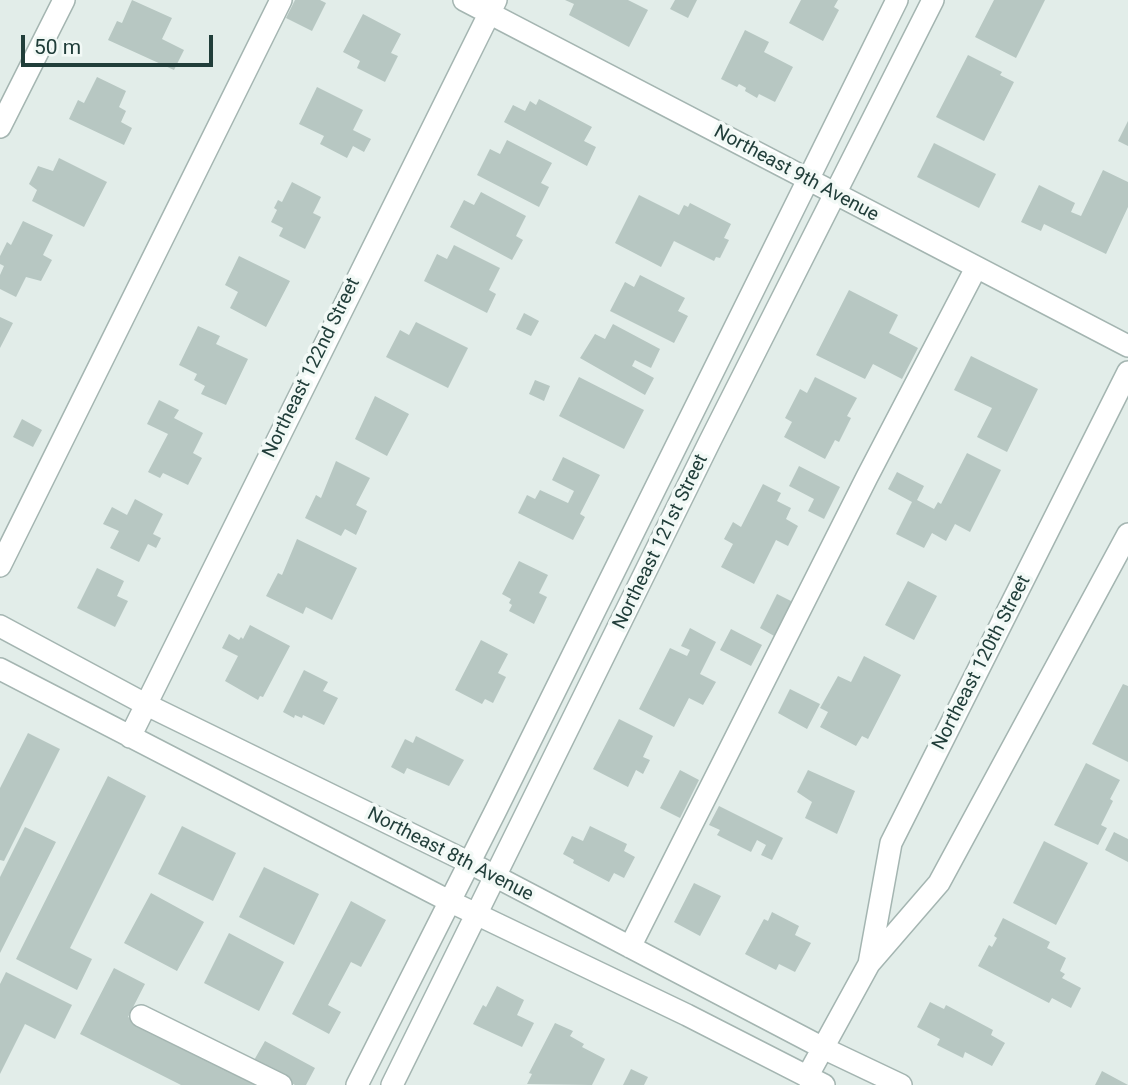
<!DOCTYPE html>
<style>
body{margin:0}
#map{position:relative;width:1128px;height:1085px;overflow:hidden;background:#e2ede9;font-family:Roboto,sans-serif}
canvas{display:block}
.scale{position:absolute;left:21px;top:35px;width:192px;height:32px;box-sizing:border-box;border:4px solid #213e3a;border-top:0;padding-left:9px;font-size:21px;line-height:24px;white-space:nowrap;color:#213e3a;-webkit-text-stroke:5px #f2f9f6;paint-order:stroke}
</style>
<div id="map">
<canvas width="1128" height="1085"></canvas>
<div class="scale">50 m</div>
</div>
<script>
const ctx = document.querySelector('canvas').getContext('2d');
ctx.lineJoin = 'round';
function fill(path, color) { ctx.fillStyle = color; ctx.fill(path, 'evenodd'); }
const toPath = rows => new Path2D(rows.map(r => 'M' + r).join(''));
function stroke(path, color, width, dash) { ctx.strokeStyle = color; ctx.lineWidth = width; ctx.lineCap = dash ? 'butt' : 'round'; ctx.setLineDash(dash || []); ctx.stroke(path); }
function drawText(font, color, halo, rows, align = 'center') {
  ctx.font = font + ' Roboto,sans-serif'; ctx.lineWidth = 7; ctx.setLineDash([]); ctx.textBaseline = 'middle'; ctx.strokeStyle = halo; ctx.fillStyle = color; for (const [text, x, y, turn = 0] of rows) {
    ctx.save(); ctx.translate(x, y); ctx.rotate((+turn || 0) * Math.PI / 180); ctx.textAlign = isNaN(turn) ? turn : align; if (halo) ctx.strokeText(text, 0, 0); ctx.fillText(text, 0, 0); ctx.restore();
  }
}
fill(toPath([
 [132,0,172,18,162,39,184,50,174,70,108,40,117,21,122,23],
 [295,0,320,0,326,3,312,31,286,18],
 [565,0,628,0,648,10,629,47,569,15,574,4],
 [675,0,697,0,688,18,670,9],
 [801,0,838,0,834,7,839,10,823,41,789,23],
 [994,0,1045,0,1016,58,975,37],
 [363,14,401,34,391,53,398,56,385,82,357,68,360,61,343,52],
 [745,30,769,42,764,52,793,67,775,102,759,94,757,98,745,91,746,88,739,84,737,87,721,79],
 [968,55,1002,72,1000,75,1014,82,984,141,936,117],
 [97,77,126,91,119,107,126,111,121,122,132,128,124,145,69,119,78,100,84,103],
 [317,87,363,110,353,130,371,139,364,152,353,146,347,158,320,144,324,136,299,124],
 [539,99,592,127,584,141,596,147,587,166,504,122,513,105,525,111,530,101,536,105],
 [1128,121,1128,146,1118,141],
 [507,140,552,163,541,183,549,187,539,207,477,175,490,149,500,154],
 [934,143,996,174,979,208,917,177],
 [59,158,107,182,84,227,32,201,37,190,29,184,38,166,53,171],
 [1103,170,1128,182,1128,207,1106,254,1044,224,1041,231,1021,222,1039,185,1075,203,1071,212,1081,216],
 [292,182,321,197,313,213,321,217,305,249,279,236,283,228,271,222,277,210,274,208,278,200,282,202],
 [481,192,526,216,516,236,523,240,512,260,450,227,464,200,474,205],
 [639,195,679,215,684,205,688,207,690,203,731,224,724,238,729,240,720,258,716,257,714,261,674,241,661,267,615,243],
 [23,221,53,235,43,255,52,260,41,281,26,277,16,297,0,289,0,275,4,266,0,264,0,256,7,242,11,245],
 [454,245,500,268,489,290,496,294,487,313,424,281,437,254,447,259],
 [239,256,290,281,266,327,230,308,238,292,225,285],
 [640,275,685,298,678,311,688,316,674,343,610,311,625,282,634,287],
 [849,290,898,315,889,333,918,348,902,379,873,364,865,379,816,355],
 [524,313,539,321,531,336,516,329],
 [0,317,13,323,0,348],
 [416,322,468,348,448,388,386,357,400,330,409,335],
 [613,324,660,349,651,368,635,360,632,366,654,378,645,395,580,358,595,334,605,339],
 [198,326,220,336,216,344,248,359,226,405,201,394,205,386,194,380,197,374,179,365],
 [971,356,1038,389,1007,452,977,437,992,408,954,390],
 [579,377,644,410,624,449,559,416],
 [815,377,857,398,847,416,851,418,839,442,835,440,825,459,784,437,792,422,785,418,800,389,807,393],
 [535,380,550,386,544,401,529,394],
 [375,396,409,414,387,456,355,439],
 [159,400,179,410,174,418,203,433,193,453,202,458,188,485,163,473,160,478,148,472,168,434,147,424],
 [22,419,42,430,33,447,13,437],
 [967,453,1001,470,970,532,955,524,946,541,932,533,924,548,896,534,912,502,888,489,897,472,924,486,917,500,934,509,938,502,941,504],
 [563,457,600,475,580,514,585,517,573,540,518,513,527,495,535,499,540,490,568,503,574,491,552,480],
 [336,461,370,478,356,505,367,511,356,535,345,529,341,536,305,518,316,495,321,498],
 [799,466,840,487,824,519,808,511,814,499,789,486],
 [763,484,781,493,777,501,791,508,786,519,798,526,788,546,776,540,754,584,721,567,733,544,724,539,733,522,741,527],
 [135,499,163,514,153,534,161,538,156,548,148,544,139,562,110,548,119,531,103,524,112,507,127,515],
 [297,539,357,568,332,620,306,607,303,614,266,596,278,573,282,575],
 [519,561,548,575,539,593,547,597,534,624,509,611,512,605,509,603,511,599,502,594],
 [97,568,124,581,117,596,128,601,115,627,77,608],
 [908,581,937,596,914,640,885,625],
 [777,594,793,602,776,637,760,628],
 [250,625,290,646,263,697,260,696,258,700,225,681,238,656,222,648,229,634,239,640,241,637,243,639],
 [690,628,716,642,700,674,716,682,703,705,689,698,674,727,639,709,670,648,687,656,690,650,681,646],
 [731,629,762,645,751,666,720,650],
 [481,640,508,654,498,673,506,677,493,703,485,699,482,704,455,690],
 [864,656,901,675,868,739,862,736,856,746,820,727,828,712,820,708,838,676,851,682],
 [304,670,328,682,323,691,338,698,324,725,303,715,302,718,295,715,294,718,283,712],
 [1123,684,1128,686,1128,762,1092,744],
 [790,689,820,704,807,729,778,713],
 [619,719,653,736,643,757,650,760,643,774,636,770,628,787,593,769],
 [28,733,60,749,4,861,0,860,0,788],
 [416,736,464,760,449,786,407,768,404,774,391,767,405,739,413,743],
 [1086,763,1120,780,1110,799,1113,801,1101,825,1107,828,1098,845,1054,825],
 [680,770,699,780,680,818,660,808],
 [808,770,855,791,837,834,805,818,812,802,797,792],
 [108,776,146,796,70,948,92,959,77,990,16,959],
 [719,806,783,838,772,860,761,855,766,845,757,840,751,852,717,835,720,830,709,825],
 [182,826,236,853,213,901,158,874],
 [590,826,627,844,624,851,635,857,624,878,614,873,609,882,573,863,574,860,563,854,572,836,583,841],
 [25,827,56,842,0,953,0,877],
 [1114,832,1128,839,1128,862,1105,850],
 [1044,841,1088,863,1056,925,1013,903],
 [264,867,319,894,294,945,239,917],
 [694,883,721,896,700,936,674,922],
 [151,893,204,922,177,971,124,943],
 [351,901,386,920,361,967,351,962,328,1005,341,1012,329,1034,292,1014],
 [772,912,799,926,795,935,811,943,795,972,779,964,776,970,745,954,764,919,768,921],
 [1003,918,1050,942,1047,948,1066,958,1060,971,1065,974,1062,978,1081,988,1071,1008,1052,998,1049,1003,978,966,989,945,992,947,997,938,994,936],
 [229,933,284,962,259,1011,204,983],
 [114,968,145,984,128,1017,262,1085,181,1085,80,1034],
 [6,972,72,1005,55,1039,25,1024,0,1074,0,984],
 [497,986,524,1000,517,1015,534,1023,522,1047,473,1024,483,1005,486,1007],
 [930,1002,944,1009,946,1005,993,1030,991,1035,1005,1043,992,1066,965,1052,963,1058,937,1045,940,1039,917,1027],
 [555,1023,573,1031,570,1036,584,1044,582,1047,605,1059,592,1085,527,1084,532,1074,529,1073],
 [265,1041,315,1068,306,1085,295,1085,253,1062],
 [631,1069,648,1077,644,1085,623,1085],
 [1102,1071,1128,1085,1095,1085]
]), '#b7c7c2');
const minor = toPath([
 [464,0,1128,346],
 [0,127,64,0],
 [0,566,281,0],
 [0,626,145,704,468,862,823,1048,901,1085],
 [0,669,449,901,687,1015,824,1085],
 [130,737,496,0],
 [630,947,867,477,976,268],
 [869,964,891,843,1128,372],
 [141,1016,281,1085],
 [807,1077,869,964,939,883,1128,534],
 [357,1085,496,810,897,0],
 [392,1085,710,441,933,0]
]);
stroke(minor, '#a4b5b1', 24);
stroke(minor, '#fff', 21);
drawText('19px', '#213e3a', '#f2f9f6', [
 ["Northeast 9th Avenue",796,174,28],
 ["Northeast 122nd Street",312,368,-64],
 ["Northeast 121st Street",661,542,-64],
 ["Northeast 120th Street",982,663,-63],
 ["Northeast 8th Avenue",450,855,27]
]);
</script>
